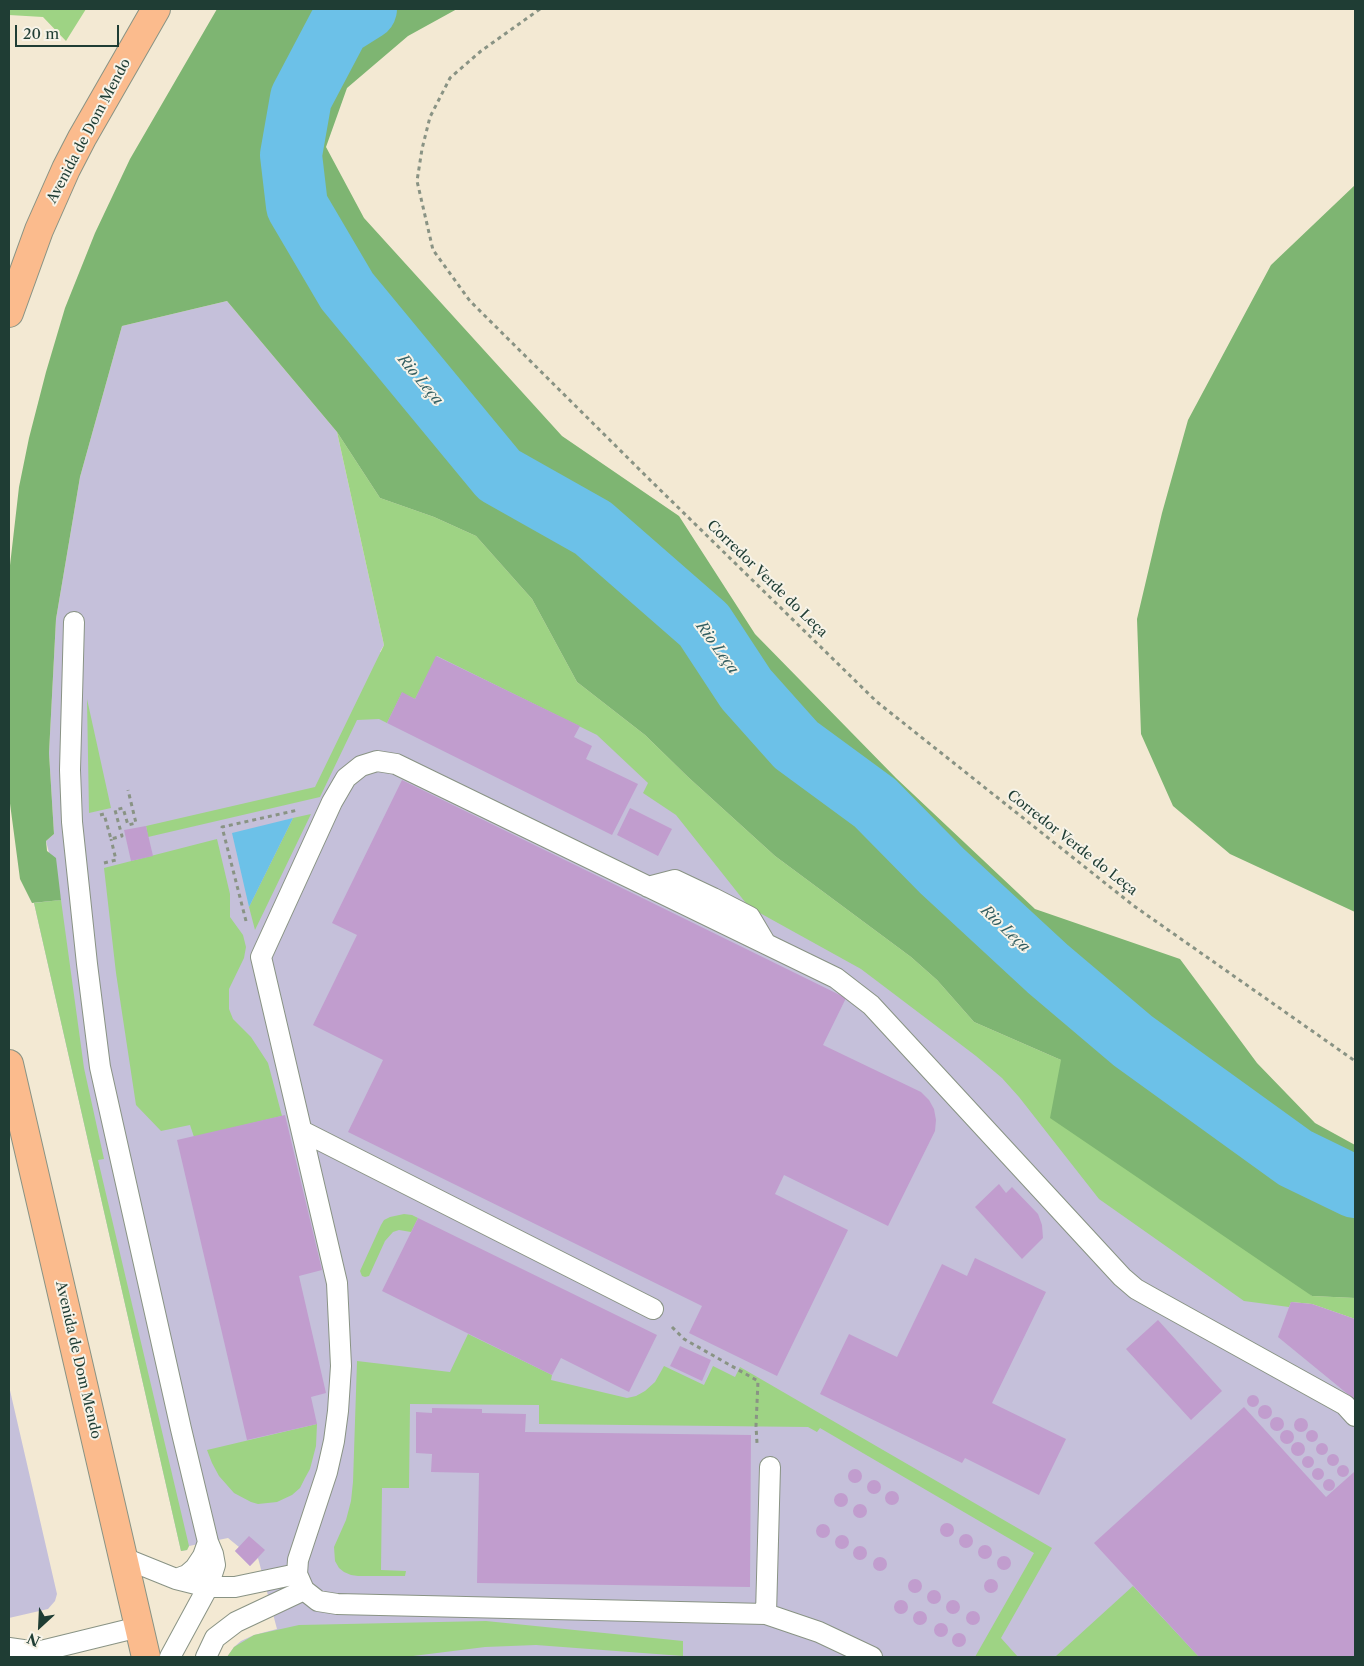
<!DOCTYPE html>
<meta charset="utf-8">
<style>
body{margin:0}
#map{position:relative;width:1364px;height:1666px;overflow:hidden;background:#f3e9d3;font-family:"Libre Caslon Text",serif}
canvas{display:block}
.frame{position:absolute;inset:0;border:10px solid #1f3d34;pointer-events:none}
.north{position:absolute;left:15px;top:1601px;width:50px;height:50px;-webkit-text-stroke:4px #f7f3e8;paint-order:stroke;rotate:205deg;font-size:14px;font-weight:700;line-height:20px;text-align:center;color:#1f3d34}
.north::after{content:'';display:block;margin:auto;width:18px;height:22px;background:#1f3d34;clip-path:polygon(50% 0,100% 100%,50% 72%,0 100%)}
.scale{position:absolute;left:15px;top:25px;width:104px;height:22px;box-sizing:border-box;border:2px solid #1f3d34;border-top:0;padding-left:6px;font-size:15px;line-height:18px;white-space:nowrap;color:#1f3d34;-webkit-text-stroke:4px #f7f3e8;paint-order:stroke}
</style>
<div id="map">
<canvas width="1364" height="1666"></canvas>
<div class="frame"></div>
<div class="north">N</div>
<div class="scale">20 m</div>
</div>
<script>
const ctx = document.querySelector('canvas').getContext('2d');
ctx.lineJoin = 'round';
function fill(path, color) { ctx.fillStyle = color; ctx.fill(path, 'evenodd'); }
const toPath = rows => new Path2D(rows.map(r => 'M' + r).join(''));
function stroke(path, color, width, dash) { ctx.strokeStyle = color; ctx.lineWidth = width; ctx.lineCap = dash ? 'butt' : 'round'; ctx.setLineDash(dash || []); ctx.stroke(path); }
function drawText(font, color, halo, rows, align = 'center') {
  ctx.font = font + ' "Libre Caslon Text",serif'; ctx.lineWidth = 4; ctx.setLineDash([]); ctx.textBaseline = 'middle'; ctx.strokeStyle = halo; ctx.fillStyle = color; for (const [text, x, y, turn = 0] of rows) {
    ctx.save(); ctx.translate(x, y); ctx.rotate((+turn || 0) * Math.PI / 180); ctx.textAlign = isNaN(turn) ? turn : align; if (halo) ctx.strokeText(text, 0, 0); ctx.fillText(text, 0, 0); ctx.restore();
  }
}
fill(toPath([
 [227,301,337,432,384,645,380,652,469,626,1291,1302,1312,1304,1355,1319,1355,1657,227,1657,234,1647,241,1641,254,1635,277,1629,258,1558,250,1566,235,1551,239,1547,228,1538,189,1546,187,1550,181,1551,34,903,61,900,46,841,54,834,49,753,56,619,80,477,122,326],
 [9,1386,57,1594,55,1601,48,1609,9,1618]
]), '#c5c0da');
fill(toPath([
 [9,9,86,9,66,41,43,17,9,15],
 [337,432,380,498,434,517,476,536,532,599,577,682,645,735,688,777,775,856,911,957,937,980,974,1022,1061,1060,1312,1296,1355,1298,1355,1319,1312,1304,1291,1302,1289,1307,1244,1301,1099,1199,1019,1097,1002,1078,976,1056,861,969,749,907,676,815,643,793,648,783,597,735,437,656,415,699,402,693,387,723,379,719,357,720,320,797,148,837,146,826,315,787,384,645],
 [87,699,111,808,89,813],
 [311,814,255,930,249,907,293,818],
 [217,839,230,894,230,917,243,935,246,947,244,958,229,989,229,1009,233,1019,251,1037,268,1063,282,1116,194,1137,190,1125,161,1131,136,1105,116,973,104,868],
 [61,900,84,1068,104,1159,98,1160,189,1546,187,1550,181,1551,34,903],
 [404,1214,412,1215,418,1218,411,1232,399,1230,393,1232,385,1241,369,1276,365,1277,362,1276,360,1271,381,1225,384,1220,390,1217],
 [468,1334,552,1375,551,1380,627,1398,636,1396,645,1391,655,1382,664,1366,704,1385,713,1366,735,1377,740,1367,1052,1548,1001,1638,1018,1657,975,1657,1034,1553,820,1428,817,1432,808,1427,539,1424,539,1405,410,1404,409,1488,382,1488,381,1570,406,1571,405,1576,358,1576,351,1575,344,1572,339,1568,335,1561,334,1547,346,1520,351,1501,353,1482,357,1361,450,1372],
 [317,1424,316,1446,310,1469,305,1478,300,1488,292,1495,277,1502,258,1504,251,1502,234,1493,219,1476,212,1463,207,1450],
 [1133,1586,1199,1657,1057,1657,1056,1656],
 [486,1621,683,1641,683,1656,536,1645,485,1647,405,1657,227,1657,234,1647,254,1635,299,1625]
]), '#9ed384');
fill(toPath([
 [217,9,457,9,408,36,347,88,326,147,364,218,562,436,679,516,755,634,896,778,1035,909,1180,959,1257,1063,1315,1123,1355,1145,1355,1298,1312,1296,1050,1118,1061,1060,974,1022,937,980,911,957,775,856,688,777,645,735,577,682,532,599,476,536,434,517,380,498,337,432,227,301,122,326,80,477,56,619,49,753,54,834,46,841,47,851,56,858,61,900,32,903,20,879,9,796,9,574,19,487,29,438,46,372,65,308,95,233,130,159],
 [1355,185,1355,912,1230,854,1173,806,1141,734,1137,619,1162,513,1188,420,1271,265]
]), '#7eb572');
fill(toPath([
 [293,818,249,907,232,833]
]), '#6cc1e8');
stroke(toPath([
 [366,9,339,26,301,98,291,155,297,206,347,291,499,475,593,528,704,625,746,689,796,745,875,803,942,871,1048,969,1133,1041,1295,1158,1355,1187]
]), '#6cc1e8', 62);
fill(toPath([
 [436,656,580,726,574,737,592,746,586,759,638,784,612,835,387,723,402,692,415,699],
 [402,780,846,998,823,1045,921,1092,929,1100,934,1109,936,1120,935,1131,888,1226,784,1175,775,1194,848,1230,777,1376,689,1333,702,1306,348,1132,383,1060,313,1025,357,935,332,923],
 [630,808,672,829,658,856,617,835],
 [146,826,153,856,131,861,124,830],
 [285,1115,322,1270,299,1276,326,1393,311,1397,317,1424,247,1440,177,1140],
 [999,1184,1006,1193,1012,1187,1038,1214,1042,1225,1043,1238,1022,1259,975,1207],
 [418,1218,657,1335,629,1392,561,1358,552,1375,382,1291],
 [975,1258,1046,1292,992,1403,1066,1439,1039,1495,965,1458,962,1463,820,1394,849,1334,897,1357,942,1264,967,1276],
 [1291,1302,1312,1304,1355,1319,1355,1400,1278,1337],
 [1158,1320,1222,1391,1191,1420,1126,1349],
 [680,1346,711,1360,702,1381,670,1366],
 '1247 1401a6 6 0 1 1 12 0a6 6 0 1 1-12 0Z',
 '1258 1412a7 7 0 1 1 14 0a7 7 0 1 1-14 0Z',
 [1244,1407,1326,1497,1354,1472,1355,1473,1355,1657,1199,1657,1094,1543],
 [432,1408,482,1409,482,1413,526,1414,525,1432,751,1435,750,1587,477,1583,479,1473,431,1472,432,1454,416,1453,416,1412,432,1413],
 '1270 1424a7 7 0 1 1 14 0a7 7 0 1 1-14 0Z',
 '1294 1425a7 7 0 1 1 14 0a7 7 0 1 1-14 0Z',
 '1280 1437a7 7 0 1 1 14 0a7 7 0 1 1-14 0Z',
 '1306 1436a6 6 0 1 1 12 0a6 6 0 1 1-12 0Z',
 '1291 1449a7 7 0 1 1 14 0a7 7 0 1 1-14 0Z',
 '1316 1449a6 6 0 1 1 12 0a6 6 0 1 1-12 0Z',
 '1327 1460a6 6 0 1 1 12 0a6 6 0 1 1-12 0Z',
 '1302 1462a6 6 0 1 1 12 0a6 6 0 1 1-12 0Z',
 '1337 1471a6 6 0 1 1 12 0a6 6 0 1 1-12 0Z',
 '1312 1474a6 6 0 1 1 12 0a6 6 0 1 1-12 0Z',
 '848 1476a7 7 0 1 1 14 0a7 7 0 1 1-14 0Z',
 '1323 1485a6 6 0 1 1 12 0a6 6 0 1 1-12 0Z',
 '867 1487a7 7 0 1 1 14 0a7 7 0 1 1-14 0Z',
 '885 1498a7 7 0 1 1 14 0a7 7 0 1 1-14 0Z',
 '834 1500a7 7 0 1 1 14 0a7 7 0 1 1-14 0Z',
 '853 1511a7 7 0 1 1 14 0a7 7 0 1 1-14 0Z',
 '940 1530a7 7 0 1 1 14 0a7 7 0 1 1-14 0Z',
 '816 1531a7 7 0 1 1 14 0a7 7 0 1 1-14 0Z',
 '959 1541a7 7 0 1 1 14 0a7 7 0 1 1-14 0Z',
 '835 1542a7 7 0 1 1 14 0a7 7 0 1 1-14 0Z',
 [249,1536,265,1550,250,1566,235,1551],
 '978 1552a7 7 0 1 1 14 0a7 7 0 1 1-14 0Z',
 '853 1553a7 7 0 1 1 14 0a7 7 0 1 1-14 0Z',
 '997 1563a7 7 0 1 1 14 0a7 7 0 1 1-14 0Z',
 '873 1564a7 7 0 1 1 14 0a7 7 0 1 1-14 0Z',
 '984 1586a7 7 0 1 1 14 0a7 7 0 1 1-14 0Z',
 '908 1586a7 7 0 1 1 14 0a7 7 0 1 1-14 0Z',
 '927 1597a7 7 0 1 1 14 0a7 7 0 1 1-14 0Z',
 '946 1607a7 7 0 1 1 14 0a7 7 0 1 1-14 0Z',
 '894 1607a7 7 0 1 1 14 0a7 7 0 1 1-14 0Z',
 '913 1618a7 7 0 1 1 14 0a7 7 0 1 1-14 0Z',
 '966 1618a7 7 0 1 1 14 0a7 7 0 1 1-14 0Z',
 '934 1630a7 7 0 1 1 14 0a7 7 0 1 1-14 0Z',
 '952 1640a7 7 0 1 1 14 0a7 7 0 1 1-14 0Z'
]), '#c19dce');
const lane = toPath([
 [74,622,70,770,72,822,87,964,100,1067,181,1429,208,1542,213,1554,215,1565,208,1587,170,1657],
 [648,887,675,880,713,898,750,917,766,944],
 [302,1131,653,1309],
 [124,1558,176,1579,208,1587,235,1587,297,1574],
 [176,1579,187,1575,195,1568,203,1556,208,1542],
 [766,1614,770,1467],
 [9,1648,37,1652,139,1627],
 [206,1657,215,1638,236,1622,304,1590],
 [872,1657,819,1632,766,1614,337,1604,318,1601,304,1590,297,1574,298,1560,327,1472,334,1441,338,1411,341,1366,337,1283,261,957,332,802,346,778,361,766,377,761,396,764,836,978,871,1005,1122,1277,1136,1289,1152,1298,1345,1405,1355,1416]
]);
const primary = toPath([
 [9,313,39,230,66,169,82,138,156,9],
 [9,1064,146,1657]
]);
stroke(lane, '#899384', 22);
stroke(primary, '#899384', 30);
stroke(toPath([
 [540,9,481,51,450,78,430,117,422,149,417,181,433,250,470,301,647,477,877,702,1134,906,1355,1061],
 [100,815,104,814,111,839,122,836,115,810,123,808,128,825,136,823,128,790],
 [104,863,116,860,111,839],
 [246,921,222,827,298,810],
 [672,1327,684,1339,758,1381,756,1426,757,1443]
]), '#899384', 3, [4, 4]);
stroke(lane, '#fff', 20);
stroke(primary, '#fbbb8d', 28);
drawText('14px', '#1f3d34', '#f7f3e8', [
 ["Avenida de Dom Mendo",89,131,-62],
 ["Corredor Verde do Leça",767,579,44],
 ["Corredor Verde do Leça",1072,843,38],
 ["Avenida de Dom Mendo",78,1360,77]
]);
drawText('italic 15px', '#325e61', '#f7f3e8', [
 ["Rio Leça",420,380,50],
 ["Rio Leça",717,648,54],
 ["Rio Leça",1005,929,43]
]);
</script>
